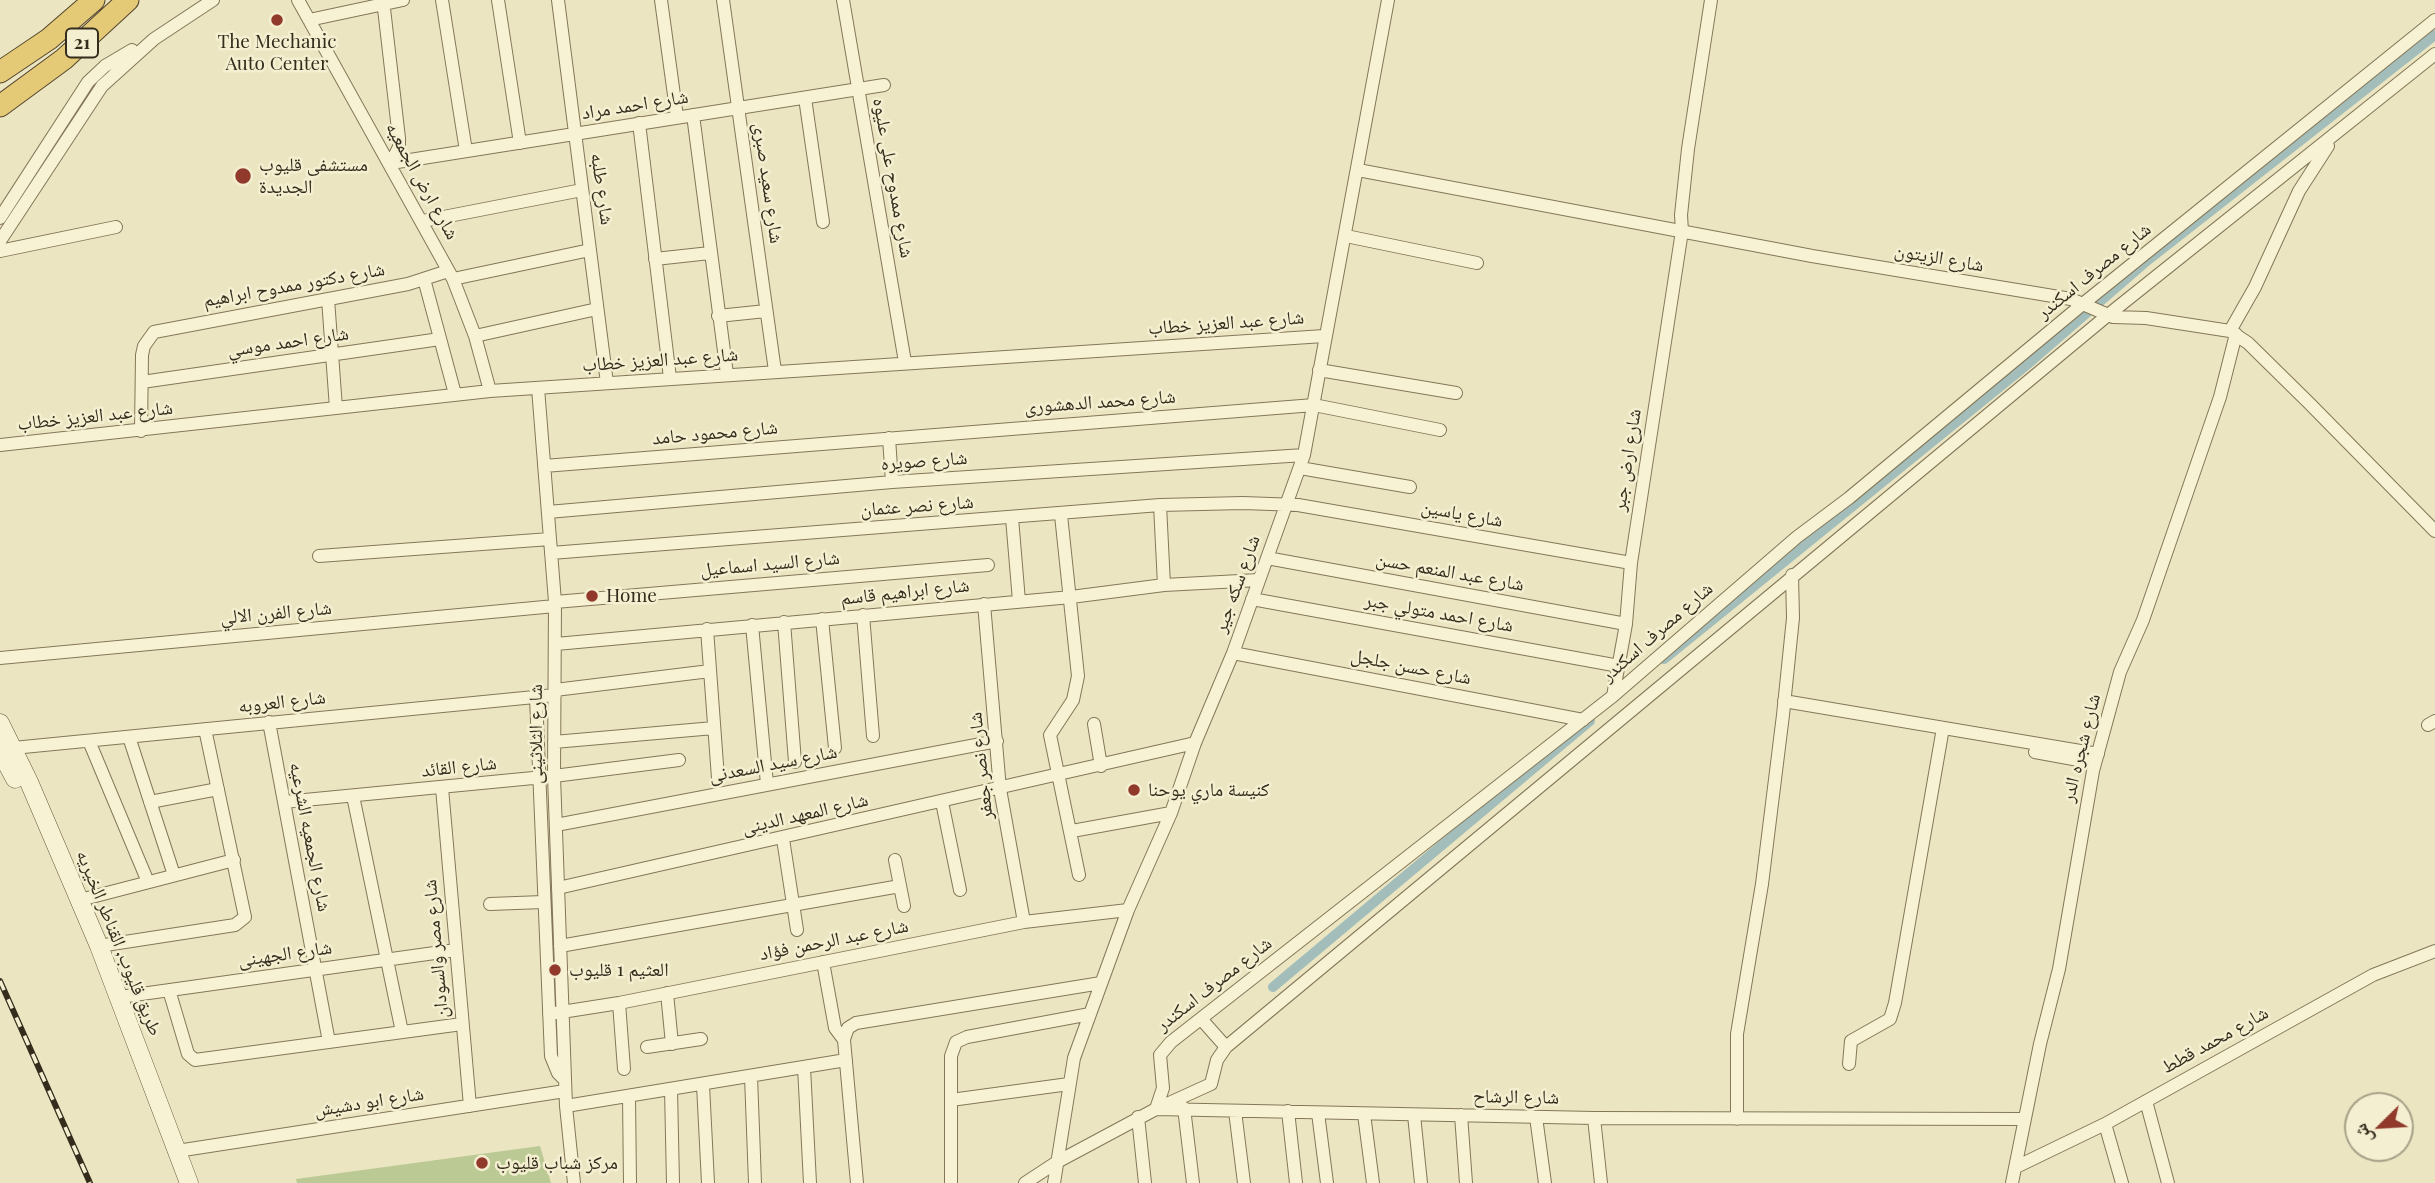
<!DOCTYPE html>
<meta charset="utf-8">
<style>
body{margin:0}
#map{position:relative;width:2435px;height:1183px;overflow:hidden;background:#ece5c1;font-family:"Playfair Display","Noto Naskh Arabic",serif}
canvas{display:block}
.north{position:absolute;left:2344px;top:1092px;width:70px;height:70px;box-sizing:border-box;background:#f4efd0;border:2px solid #a7a188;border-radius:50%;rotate:246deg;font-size:19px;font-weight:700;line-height:28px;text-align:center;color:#342c1d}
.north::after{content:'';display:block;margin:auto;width:24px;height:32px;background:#913a2c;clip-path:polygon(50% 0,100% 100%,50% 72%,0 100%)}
</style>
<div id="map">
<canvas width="2435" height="1183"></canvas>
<div class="north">ش</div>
</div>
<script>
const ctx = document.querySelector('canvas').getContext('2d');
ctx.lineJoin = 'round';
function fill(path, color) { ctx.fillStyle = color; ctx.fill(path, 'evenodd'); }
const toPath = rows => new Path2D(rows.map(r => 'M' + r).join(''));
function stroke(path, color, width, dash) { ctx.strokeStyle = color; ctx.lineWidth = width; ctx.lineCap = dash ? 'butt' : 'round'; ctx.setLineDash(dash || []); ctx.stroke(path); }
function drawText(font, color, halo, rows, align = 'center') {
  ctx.font = font + ' "Playfair Display","Noto Naskh Arabic",serif'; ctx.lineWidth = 5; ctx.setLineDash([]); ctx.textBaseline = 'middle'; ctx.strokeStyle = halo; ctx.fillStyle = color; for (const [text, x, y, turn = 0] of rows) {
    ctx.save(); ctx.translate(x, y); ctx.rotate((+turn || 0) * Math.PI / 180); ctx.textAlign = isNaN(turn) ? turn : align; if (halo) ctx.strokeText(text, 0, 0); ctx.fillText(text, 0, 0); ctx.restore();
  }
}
fill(toPath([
 [540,1146,551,1183,297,1183,296,1179]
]), '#bbc995');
stroke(toPath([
 [1664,659,2029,363,2148,260,2435,35],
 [1273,987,1590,721]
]), '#a3beba', 10);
const minor = toPath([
 [298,0,453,279,475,336,490,391],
 [383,0,399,138,399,147,391,163],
 [442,0,466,151],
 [498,0,520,143],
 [558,0,607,383],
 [661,0,677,117],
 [723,0,775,371],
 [843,0,905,362],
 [309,20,403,0],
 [805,98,823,222],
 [693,115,727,374],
 [639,123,670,378],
 [391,163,884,85],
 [1358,170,1812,256,2071,299,2113,317,2146,318,2230,331,2248,343,2309,403,2435,531],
 [0,218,88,82,105,66,132,50],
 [423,221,582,190],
 [1346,236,1477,263],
 [0,241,102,86,154,39,213,0],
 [0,251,116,227],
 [655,259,710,253],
 [424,279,455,394],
 [453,279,590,250],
 [328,299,336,408],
 [718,316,766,311],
 [2230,331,2255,287,2299,191,2328,146],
 [475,336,597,309],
 [1319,370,1456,393],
 [142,382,440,339],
 [538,388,555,602,554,776,566,1106,574,1183],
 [141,431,142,355,144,346,154,332,408,284,448,271],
 [889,438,892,482],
 [0,445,490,391,1324,336],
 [544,466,1314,405,1440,430],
 [1300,468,1410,487],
 [1160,505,1164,585],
 [548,512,892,482,1304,455],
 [1061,515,1078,676,1073,700,1050,735,1079,875],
 [1012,518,1019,601],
 [551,553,1160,505,1243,503,1298,505,1631,563],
 [319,556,550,539],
 [1267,558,1626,624],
 [1252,599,1619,666],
 [555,602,988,565],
 [984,604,1000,789,1024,922],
 [863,615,873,736],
 [822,619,835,748],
 [784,622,795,762],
 [752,625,767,784],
 [707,629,718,778],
 [556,644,1071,597,1164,585,1259,580],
 [1233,653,1583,720],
 [0,658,555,606],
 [555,690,710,671],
 [1613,696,1626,624,1631,563,1682,231,1681,215,1688,149,1711,0],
 [536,697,551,1056,558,1073,565,1080],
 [1784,701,2098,754],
 [269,722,329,1042],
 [1094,724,1101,766],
 [2428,725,2435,721],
 [129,737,174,875],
 [89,741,148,882],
 [554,742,714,728],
 [13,748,555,695],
 [2035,752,2095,763],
 [442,788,470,1106],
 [353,796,402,1032],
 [150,802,218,789],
 [284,802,554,776,679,760],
 [942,802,960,890],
 [556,825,997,741],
 [1072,831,1171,813],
 [783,839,797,930],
 [895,860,904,906],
 [558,888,1195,743],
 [80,900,234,860],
 [490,904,543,902],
 [99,946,235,925,245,917,205,729],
 [560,946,900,886],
 [823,962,835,1028,844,1040,857,1183],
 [169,990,188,1054,195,1060,462,1024],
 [667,993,672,1044],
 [120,997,456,950],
 [619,1003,624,1069],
 [549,1014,619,1003,1024,922,1128,910],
 [1202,1020,1226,1047],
 [844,1039,848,1028,856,1023,1101,983],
 [647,1047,701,1039],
 [1849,1064,1851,1041,1890,1019,1895,1003,1943,728],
 [804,1067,810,1183],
 [751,1076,755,1183],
 [703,1085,708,1183],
 [671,1089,673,1183],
 [629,1096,630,1183],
 [951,1100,1069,1084],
 [2146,1101,2168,1183],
 [566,1106,846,1060],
 [1184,1108,1193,1183],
 [1156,1109,1163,1088,1160,1055,1171,1042,1613,696,1797,537,1849,498,2084,303,2435,20],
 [1156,1109,1211,1084,1217,1060,1226,1047,2108,315,2435,54],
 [1235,1111,1244,1183],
 [1288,1111,1296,1183],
 [1318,1113,1327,1183],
 [1364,1114,1373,1183],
 [1414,1115,1421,1183],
 [1461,1115,1466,1183],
 [1138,1117,1145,1183],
 [1536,1117,1545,1183],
 [1594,1118,1601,1183],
 [1737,1119,1737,1034,1762,884,1783,715,1793,618,1792,575],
 [2105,1124,2122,1183],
 [177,1151,565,1091],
 [2016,1167,2105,1124,2373,975,2435,951],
 [951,1183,951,1056,956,1042,967,1037,1090,1014],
 [1025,1183,1057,1162,1156,1109,1594,1118,2025,1119],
 [1054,1183,1074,1058,1128,910,1171,813,1195,743,1233,653,1304,455,1388,0],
 [2012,1183,2040,1044,2059,969,2093,771,2120,672,2143,620,2220,397,2236,334]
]);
const secondary = toPath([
 [0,723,29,782,99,946,189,1183],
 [0,751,15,779]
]);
const trunk = toPath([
 [0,72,49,39,94,0],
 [0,106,64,59,128,0]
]);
stroke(minor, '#847759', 14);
stroke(secondary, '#66573c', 19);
stroke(trunk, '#52442d', 23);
stroke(minor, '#f7f2d3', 12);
stroke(secondary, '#f7f2d3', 18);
stroke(trunk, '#e4ca76', 21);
const rail = toPath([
 [0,981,90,1183]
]);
stroke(rail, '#342c1d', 6);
stroke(rail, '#f4efd0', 3.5, [10]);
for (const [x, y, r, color] of [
 [277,20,7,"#913a2c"],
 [243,176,9,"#913a2c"],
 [592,596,7,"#913a2c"],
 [1134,790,7,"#913a2c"],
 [555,970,7,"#913a2c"],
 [482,1163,7,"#913a2c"]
]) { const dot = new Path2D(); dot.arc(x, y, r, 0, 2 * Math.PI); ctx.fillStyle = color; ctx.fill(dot); stroke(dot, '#f4efd0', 2.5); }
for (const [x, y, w] of [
 [82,43,32]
]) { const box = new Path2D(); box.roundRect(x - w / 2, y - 14.5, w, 29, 5); ctx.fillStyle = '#f4efd0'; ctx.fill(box); stroke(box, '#342c1d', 2); }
drawText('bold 18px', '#342c1d', null, [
 ["21",82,43]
]);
drawText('19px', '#342c1d', '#f4efd0', [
 ["The Mechanic",277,42,"center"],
 ["Auto Center",277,64,"center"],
 ["مستشفى قليوب",259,165],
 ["الجديدة",259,187],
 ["Home",606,596],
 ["كنيسة ماري يوحنا",1148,790],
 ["العثيم 1 قليوب",569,970],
 ["مركز شباب قليوب",496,1163]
], 'left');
drawText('19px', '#342c1d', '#f4efd0', [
 ["شارع احمد مراد",635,105,-9],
 ["شارع ممدوح على عليوه",893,178,80],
 ["شارع ارض الجمعيه",422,181,61],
 ["شارع سعيد صبرى",768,183,82],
 ["شارع طلبه",602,189,82],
 ["شارع الزيتون",1939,258,10],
 ["شارع مصرف اسكندر",2094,271,-39],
 ["شارع دكتور ممدوح ابراهيم",294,285,-10],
 ["شارع عبد العزيز خطاب",1226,323,-4],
 ["شارع احمد موسي",288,342,-8],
 ["شارع عبد العزيز خطاب",660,360,-4],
 ["شارع محمد الدهشورى",1100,402,-4],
 ["شارع عبد العزيز خطاب",95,416,-6],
 ["شارع محمود حامد",715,433,-5],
 ["شارع ارض جبر",1627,460,-81],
 ["شارع صويره",924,461,-4],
 ["شارع نصر عثمان",917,506,-4],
 ["شارع ياسين",1462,514,10],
 ["شارع السيد اسماعيل",770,564,-5],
 ["شارع عبد المنعم حسن",1450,572,10],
 ["شارع سكه جير",1237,584,-70],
 ["شارع ابراهيم قاسم",905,592,-6],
 ["شارع الفرن الالي",276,613,-5],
 ["شارع احمد متولي جبر",1439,613,10],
 ["شارع مصرف اسكندر",1657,632,-41],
 ["شارع حسن جلجل",1411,667,11],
 ["شارع العروبه",282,702,-6],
 ["شارع الثلاثينى",536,734,-90],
 ["شارع شجره الدر",2081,748,-76],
 ["شارع سيد السعدنى",773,764,-11],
 ["شارع نصر جعفر",981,766,-96],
 ["شارع القائد",459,767,-6],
 ["شارع المعهد الدينى",805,814,-13],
 ["شارع الجمعيه الشرعيه",310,837,79],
 ["شارع عبد الرحمن فؤاد",834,940,-11],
 ["طريق قليوب, القناطر الخيريه",119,943,68],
 ["شارع مصر والسودان",436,949,-95],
 ["شارع الجهينى",285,954,-8],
 ["شارع مصرف اسكندر",1214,984,-38],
 ["شارع محمد قطط",2215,1040,-29],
 ["شارع الرشاح",1516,1097,1],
 ["شارع ابو دشيش",369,1102,-9]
]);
</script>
